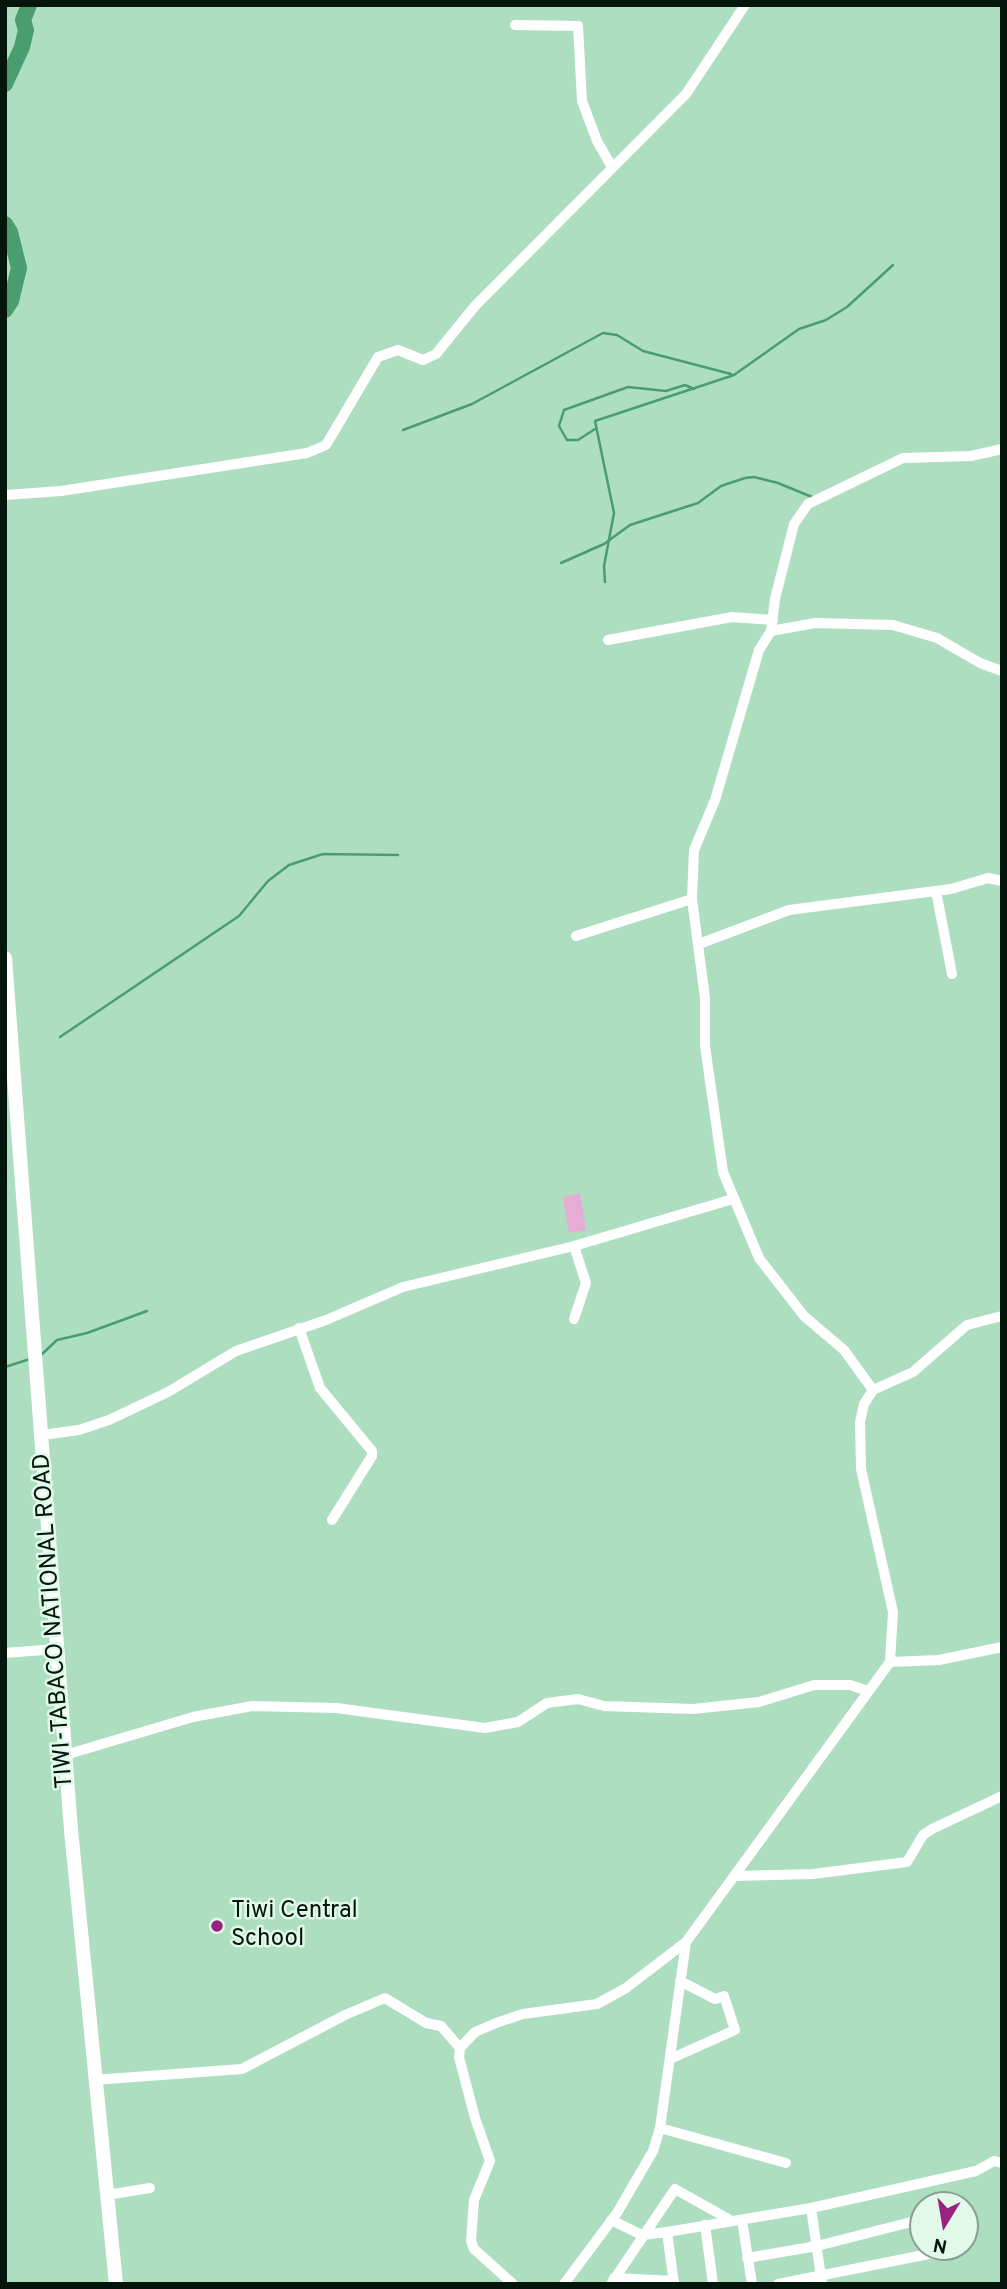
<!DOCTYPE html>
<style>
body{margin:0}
#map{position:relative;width:1007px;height:2289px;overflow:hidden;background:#aedec0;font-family:Overpass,sans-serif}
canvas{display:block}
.frame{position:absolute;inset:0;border:7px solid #04160c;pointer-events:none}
.north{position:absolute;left:909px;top:2191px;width:70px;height:70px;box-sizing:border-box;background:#e1f9e9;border:2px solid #899e91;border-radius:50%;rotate:191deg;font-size:19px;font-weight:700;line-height:28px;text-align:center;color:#04160c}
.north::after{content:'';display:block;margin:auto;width:24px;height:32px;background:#972380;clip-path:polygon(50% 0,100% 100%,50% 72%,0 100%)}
</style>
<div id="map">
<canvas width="1007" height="2289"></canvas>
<div class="frame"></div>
<div class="north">N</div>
</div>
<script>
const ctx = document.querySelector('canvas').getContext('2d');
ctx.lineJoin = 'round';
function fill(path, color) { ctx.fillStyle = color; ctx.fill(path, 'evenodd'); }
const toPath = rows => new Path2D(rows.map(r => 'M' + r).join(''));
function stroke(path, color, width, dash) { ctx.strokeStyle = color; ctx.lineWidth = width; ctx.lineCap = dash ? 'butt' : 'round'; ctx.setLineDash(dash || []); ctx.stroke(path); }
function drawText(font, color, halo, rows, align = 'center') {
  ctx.font = font + ' Overpass,sans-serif'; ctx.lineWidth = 5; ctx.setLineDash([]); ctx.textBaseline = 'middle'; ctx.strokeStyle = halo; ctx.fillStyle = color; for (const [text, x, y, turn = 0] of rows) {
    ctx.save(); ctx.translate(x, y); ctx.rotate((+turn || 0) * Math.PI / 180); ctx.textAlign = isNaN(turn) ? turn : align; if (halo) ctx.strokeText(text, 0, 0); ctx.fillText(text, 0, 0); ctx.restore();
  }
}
fill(toPath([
 [580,1193,586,1230,569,1233,563,1197]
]), '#e7acd6');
stroke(toPath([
 [595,429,578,440,567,440,559,426,564,410,628,387,666,391,685,385,694,389],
 [403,430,472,404,603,333,617,335,643,351,731,374],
 [561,563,604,544,630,525,698,503,721,486,745,478,754,477,778,483,812,497],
 [605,582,604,566,614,513,595,421,734,375,799,329,826,320,847,307,893,265],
 [60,1037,239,916,268,881,289,865,323,854,398,855],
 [40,1356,57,1340,87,1333,147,1311],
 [5,1367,30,1359]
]), '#4a9d6f', 2.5);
stroke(toPath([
 [5,84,22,47,26,30,23,20,29,5],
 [5,224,10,232,19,268,11,301,5,310]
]), '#4a9d6f', 16);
stroke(toPath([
 [515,25,578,26,582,101,597,141,612,167],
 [5,495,61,491,307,453,326,445,378,357,398,350,423,360,436,354,475,306,686,94,745,5],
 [771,631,775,599,794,524,808,504,903,458,971,456,1002,449],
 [608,640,732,617,773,620],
 [936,891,952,974],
 [576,936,692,899],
 [699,944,789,910,951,889,988,878,1002,881],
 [574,1246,586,1283,574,1319],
 [299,1328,320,1388,372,1451,372,1456,332,1520],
 [873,1390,913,1372,967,1325,1002,1316],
 [42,1435,79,1430,109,1420,168,1392,236,1351,326,1320,403,1287,574,1246,733,1199],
 [5,1653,57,1649],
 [890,1662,939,1660,1002,1647],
 [65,1755,193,1717,252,1706,336,1708,485,1728,518,1722,547,1703,578,1699,604,1706,693,1709,759,1702,814,1685,850,1685,868,1691],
 [735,1876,813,1874,907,1862,923,1835,932,1829,1002,1796],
 [670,2059,735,2030,724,1996,715,1999,680,1981],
 [94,2080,242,2069,345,2015,385,1998,426,2023,441,2026,460,2048],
 [660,2128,786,2163],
 [107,2195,150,2188],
 [811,2208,822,2284],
 [611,2220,642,2235,667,2232,811,2208,976,2171,994,2161,1002,2163],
 [742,2220,752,2284],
 [705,2225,713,2284],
 [667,2232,674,2284],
 [747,2258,817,2246,923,2219],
 [614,2278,674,2281],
 [513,2284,474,2249,471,2241,474,2200,490,2161,475,2118,459,2057,460,2048,475,2032,496,2023,523,2014,597,2004,626,1988,686,1942,890,1662,893,1612,861,1469,860,1422,864,1404,873,1390,844,1350,804,1316,759,1258,723,1172,705,1046,705,998,692,899,694,850,715,800,759,650,771,631,815,623,893,625,937,638,980,663,1002,671],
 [564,2284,617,2213,653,2151,660,2128,686,1942],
 [611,2284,675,2189,732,2221],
 [778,2284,939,2252,938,2247]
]), '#fff', 10);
stroke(toPath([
 [5,958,71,1830,116,2284]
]), '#fff', 14);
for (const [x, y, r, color] of [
 [217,1926,7,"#972380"]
]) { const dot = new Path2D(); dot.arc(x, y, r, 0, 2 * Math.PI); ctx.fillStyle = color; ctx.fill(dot); stroke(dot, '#e1f9e9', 2.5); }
drawText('24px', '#04160c', '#e1f9e9', [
 ["TIWI-TABACO NATIONAL ROAD",55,1621,-94]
]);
drawText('24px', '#04160c', '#e1f9e9', [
 ["Tiwi Central",231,1912],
 ["School",231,1940]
], 'left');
</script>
